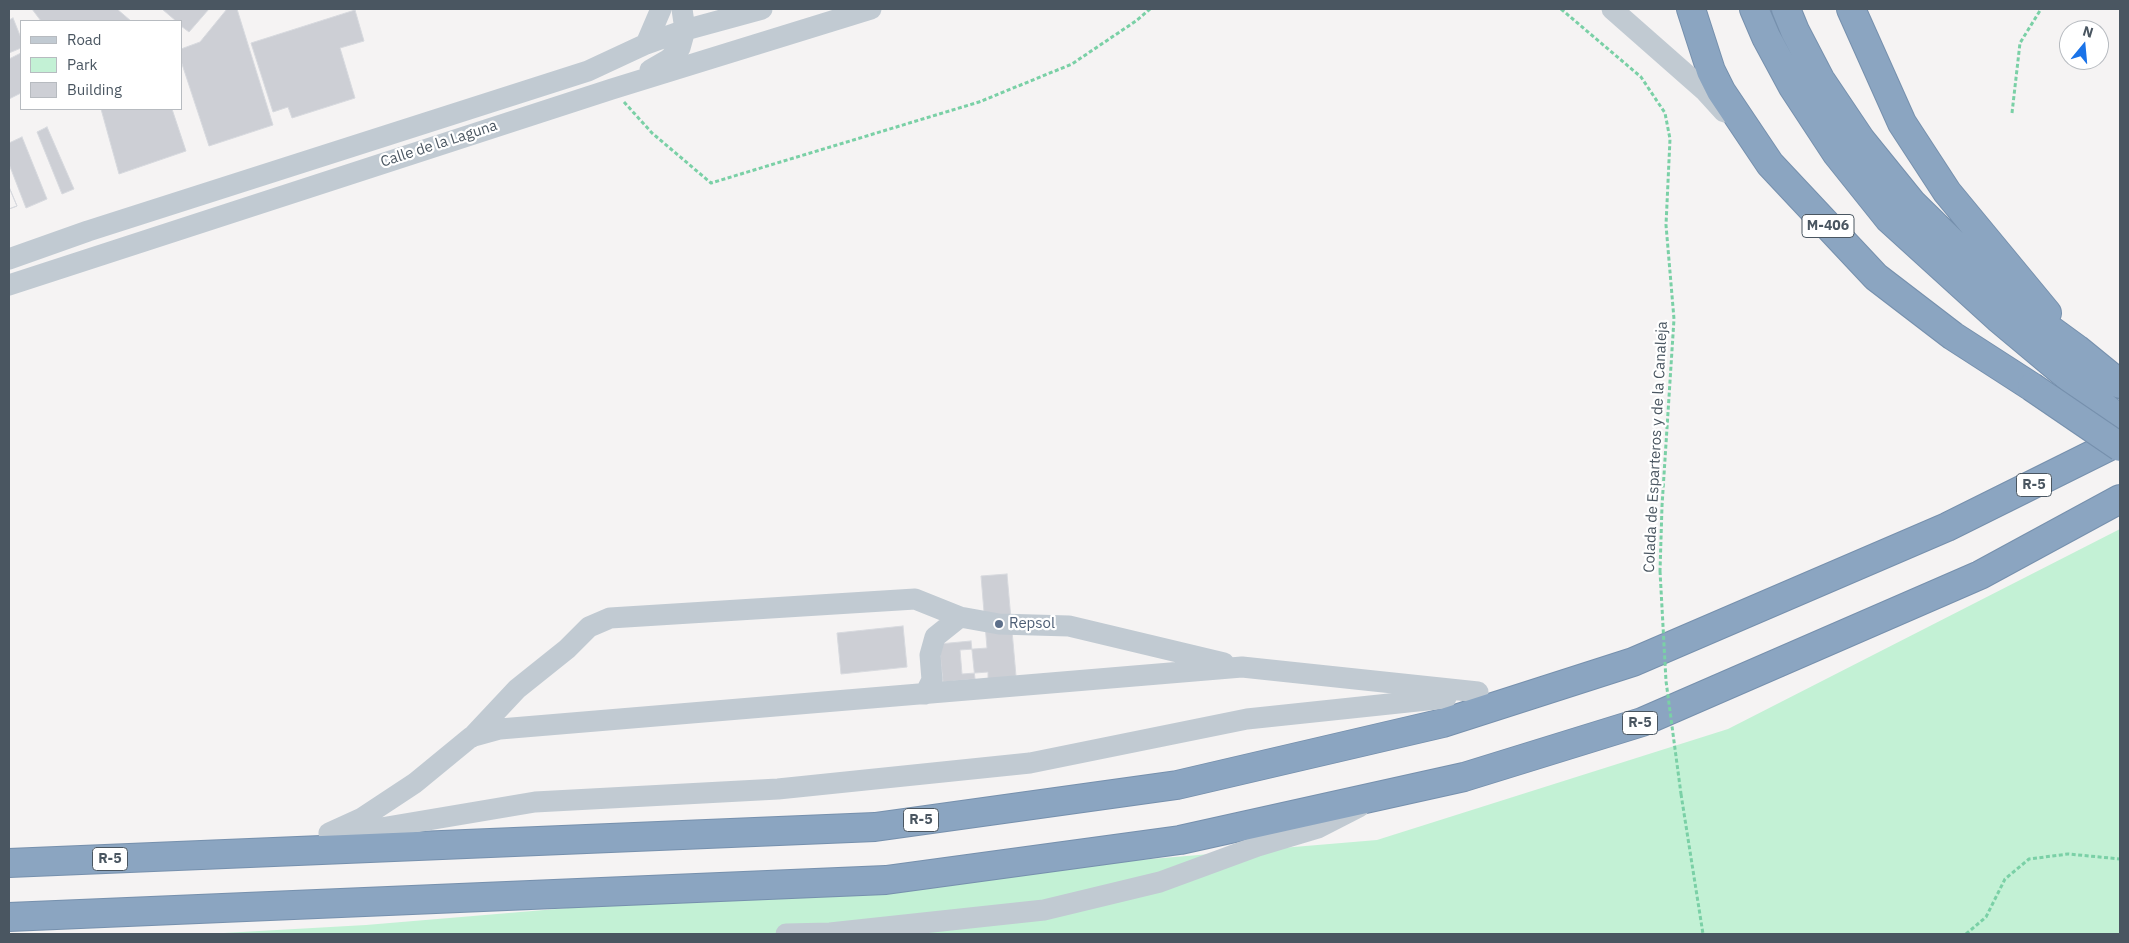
<!DOCTYPE html>
<style>
body{margin:0}
#map{position:relative;width:2129px;height:943px;overflow:hidden;background:#f5f3f3;font-family:"IBM Plex Sans",sans-serif}
canvas{display:block}
.frame{position:absolute;inset:0;border:10px solid #4a5661;pointer-events:none}
.legend{position:absolute;left:20px;top:20px;width:162px;height:90px;box-sizing:border-box;background:#fff;border:1px solid #b7bbc0;margin:0;padding:6px 9px;list-style:none;font-size:15px;color:#4a5661}
.legend li{display:flex;align-items:center;gap:10px;height:25px}
.legend b{width:25px;border:1px solid #b7bbc0}
.north{position:absolute;left:2059px;top:20px;width:50px;height:50px;box-sizing:border-box;background:#fff;border:1px solid #b7bbc0;border-radius:50%;rotate:17deg;font-size:14px;font-weight:700;line-height:20px;text-align:center;color:#4a5661}
.north::after{content:'';display:block;margin:auto;width:18px;height:22px;background:#1a73e8;clip-path:polygon(50% 0,100% 100%,50% 72%,0 100%)}
</style>
<div id="map">
<canvas width="2129" height="943"></canvas>
<div class="frame"></div>
<ul class="legend">
<li><b style="height:6px;background:#c1cad2"></b>Road</li>
<li><b style="height:14px;background:#c3f1d5"></b>Park</li>
<li><b style="height:14px;background:#cdcfd5"></b>Building</li>
</ul>
<div class="north">N</div>
</div>
<script>
const ctx = document.querySelector('canvas').getContext('2d');
ctx.lineJoin = 'round';
function fill(path, color) { ctx.fillStyle = color; ctx.fill(path, 'evenodd'); }
const toPath = rows => new Path2D(rows.map(r => 'M' + r).join(''));
function stroke(path, color, width, dash) { ctx.strokeStyle = color; ctx.lineWidth = width; ctx.lineCap = dash ? 'butt' : 'round'; ctx.setLineDash(dash || []); ctx.stroke(path); }
function drawText(font, color, halo, rows, align = 'center') {
  ctx.font = font + ' "IBM Plex Sans",sans-serif'; ctx.lineWidth = 4.5; ctx.setLineDash([]); ctx.textBaseline = 'middle'; ctx.strokeStyle = halo; ctx.fillStyle = color; for (const [text, x, y, turn = 0] of rows) {
    ctx.save(); ctx.translate(x, y); ctx.rotate((+turn || 0) * Math.PI / 180); ctx.textAlign = isNaN(turn) ? turn : align; if (halo) ctx.strokeText(text, 0, 0); ctx.fillText(text, 0, 0); ctx.restore();
  }
}
fill(toPath([
 [2120,529,2120,934,206,934,366,925,1377,840,1728,729]
]), '#c3f1d5');
const building = toPath([
 [32,9,117,9,131,21,41,21,32,9],
 [162,9,209,9,189,32,181,26,181,21,176,21,162,9],
 [227,9,237,9,273,125,209,146,181,61,181,49,200,42,227,9],
 [355,10,364,41,340,48,355,98,292,118,288,107,273,112,251,43,355,10],
 [13,18,21,38,21,48,9,53,9,20,13,18],
 [21,53,21,93,9,99,9,59,21,53],
 [101,109,172,109,186,151,119,174,101,109],
 [47,127,74,189,62,194,37,132,47,127],
 [22,137,47,199,26,208,9,164,9,143,22,137],
 [9,187,17,206,9,209,9,187],
 [9,187,17,206,9,209,9,187],
 [1007,574,1016,676,988,679,988,672,962,674,960,650,987,648,981,576,1007,574],
 [903,626,907,667,841,674,837,633,903,626],
 [971,641,975,679,943,682,939,644,971,641]
]);
fill(building, '#cdcfd5');
stroke(building, '#d7d9de', 1);
const highway = toPath([
 [1691,9,1711,71,1721,91,1770,164,1876,277,1953,336,2032,387],
 [1754,9,1766,37,1793,87,1837,154,1889,219,1998,318,2120,420],
 [1786,9,1795,31,1820,79,1861,140,1912,203,2014,303,2077,349,2120,384],
 [1851,9,1902,123,1947,192,2047,313],
 [9,863,875,827,1177,785,1443,723,1633,662,1947,527,2120,441],
 [9,917,886,880,1180,840,1464,777,1642,722,1980,575,2120,499]
]);
stroke(highway, '#7690ad', 30);
stroke(toPath([
 [1561,9,1641,77,1665,113,1670,139,1666,225,1674,319,1662,506,1660,571],
 [624,102,652,133,711,183,979,102,1072,64,1136,21,1150,9],
 [2012,113,2020,43,2041,9],
 [1681,794,1703,934],
 [1966,934,1986,917,2005,879,2029,859,2068,854,2120,859]
]), '#7ad0a6', 3, [4, 2.5]);
stroke(toPath([
 [1612,9,1704,90,1724,112],
 [646,44,661,9],
 [650,70,669,59,680,48,685,30,682,9],
 [9,259,88,231,588,71,646,44,685,30,762,9],
 [9,285,612,89,871,9],
 [925,694,932,680,930,655,935,637,960,617],
 [472,737,517,689,567,649,589,627,610,618,915,599,960,617,999,624,1069,626,1224,663],
 [343,832,369,830,535,802,778,789,1030,763,1247,719,1446,698],
 [329,833,362,818,415,783,471,737,500,729,1242,667,1478,692],
 [786,934,830,933,1044,910,1160,882,1258,846,1318,828,1359,807]
]), '#c1cad2', 21);
stroke(highway, '#8ba5c1', 28);
const highwayBridge = toPath([
 [2032,387,2120,447]
]);
stroke(highwayBridge, '#7690ad', 30, []);
stroke(toPath([
 [1660,571,1666,681,1681,794]
]), '#7ad0a6', 3, [4, 2.5]);
stroke(highwayBridge, '#8ba5c1', 28);
for (const [x, y, r, color] of [
 [999,624,5,"#5c6f8a"]
]) { const dot = new Path2D(); dot.arc(x, y, r, 0, 2 * Math.PI); ctx.fillStyle = color; ctx.fill(dot); stroke(dot, '#fff', 2); }
for (const [x, y, w] of [
 [1828,226,52],
 [2034,485,35],
 [1640,723,35],
 [921,820,35],
 [110,859,35]
]) { const box = new Path2D(); box.roundRect(x - w / 2, y - 11.5, w, 23, 4); ctx.fillStyle = '#fff'; ctx.fill(box); stroke(box, '#4a5661', 1); }
drawText('bold 14px', '#4a5661', null, [
 ["M-406",1828,226],
 ["R-5",2034,485],
 ["R-5",1640,723],
 ["R-5",921,820],
 ["R-5",110,859]
]);
drawText('15px', '#4a5661', '#fff', [
 ["Calle de la Laguna",439,144,-18],
 ["Colada de Esparteros y de la Canaleja",1656,447,-87]
]);
drawText('15px', '#4e5e75', '#fff', [
 ["Repsol",1009,624]
], 'left');
</script>
